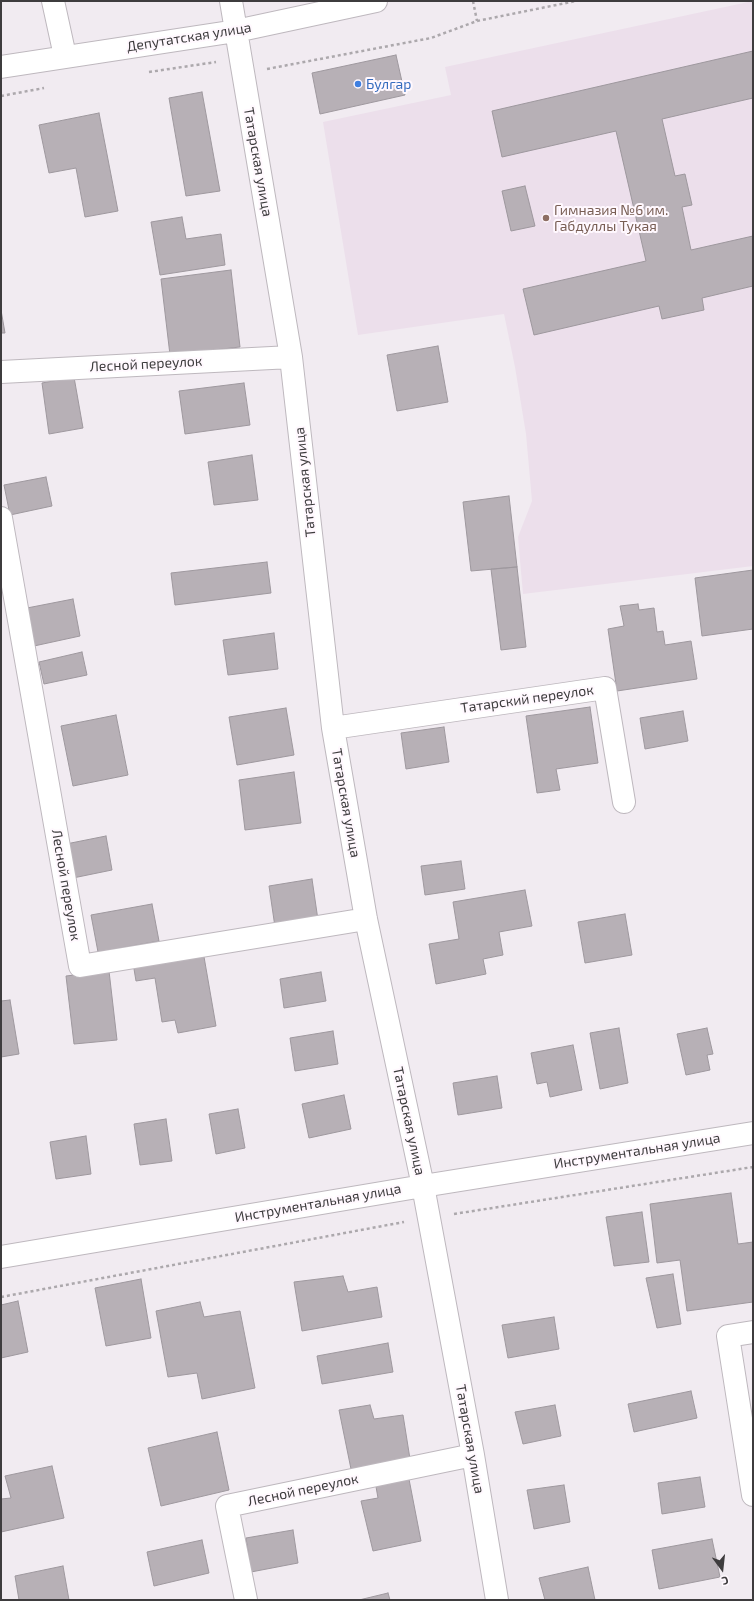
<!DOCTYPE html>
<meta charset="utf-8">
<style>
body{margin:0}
#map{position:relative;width:754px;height:1601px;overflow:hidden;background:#f1ebf1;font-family:"Exo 2",sans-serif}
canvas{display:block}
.frame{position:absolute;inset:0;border:2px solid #3e3c3e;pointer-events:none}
.north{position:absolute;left:702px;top:1549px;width:40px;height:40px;-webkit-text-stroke:3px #fff8fe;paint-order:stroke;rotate:165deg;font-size:11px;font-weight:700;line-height:16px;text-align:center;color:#3e3c3e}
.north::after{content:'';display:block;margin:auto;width:14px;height:18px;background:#3e3c3e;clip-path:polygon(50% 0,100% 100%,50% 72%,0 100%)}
</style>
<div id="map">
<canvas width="754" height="1601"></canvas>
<div class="frame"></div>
<div class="north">С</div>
</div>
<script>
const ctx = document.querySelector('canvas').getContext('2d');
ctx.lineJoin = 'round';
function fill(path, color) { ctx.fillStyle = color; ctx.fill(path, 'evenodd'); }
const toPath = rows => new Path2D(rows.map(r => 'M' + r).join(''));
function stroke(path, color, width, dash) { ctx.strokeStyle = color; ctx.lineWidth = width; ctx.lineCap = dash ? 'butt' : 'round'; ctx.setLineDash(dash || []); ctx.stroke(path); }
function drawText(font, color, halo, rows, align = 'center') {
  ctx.font = font + ' "Exo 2",sans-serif'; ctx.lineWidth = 4; ctx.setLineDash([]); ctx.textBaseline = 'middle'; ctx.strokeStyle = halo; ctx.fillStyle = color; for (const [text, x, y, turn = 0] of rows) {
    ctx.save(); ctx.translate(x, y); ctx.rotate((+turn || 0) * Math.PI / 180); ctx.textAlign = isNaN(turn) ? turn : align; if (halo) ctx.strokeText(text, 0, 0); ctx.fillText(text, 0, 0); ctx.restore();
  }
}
fill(toPath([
 [753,1,753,566,523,594,518,537,532,501,526,434,515,367,504,314,358,335,323,122,451,95,445,67]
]), '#ecdfeb');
const building = toPath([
 [753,51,753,98,662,119,675,176,685,174,692,205,682,207,691,250,753,236,753,286,702,298,704,310,662,319,659,306,534,335,523,289,646,261,616,131,502,157,492,111,753,51],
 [396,55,405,95,320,114,312,73,396,55],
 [202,92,220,191,186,196,169,98,202,92],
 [99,113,118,211,85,217,76,168,49,173,39,125,99,113],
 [525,186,535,226,511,231,502,191,525,186],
 [182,217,186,239,221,234,225,265,160,275,151,222,182,217],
 [231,270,240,347,170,355,161,279,231,270],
 [1,310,5,333,1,333,1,310],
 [438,346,448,402,397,411,387,355,438,346],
 [74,377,83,428,49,434,42,383,74,377],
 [244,383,250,425,185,434,179,391,244,383],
 [252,455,258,500,214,505,208,462,252,455],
 [46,477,52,506,10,515,4,485,46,477],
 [509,496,517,567,471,571,463,502,509,496],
 [267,562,271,593,175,605,171,573,267,562],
 [517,567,526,647,501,650,491,569,517,567],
 [753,570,753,629,702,636,695,578,753,570],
 [73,599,80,636,34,646,27,608,73,599],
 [638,604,639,610,654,608,657,632,663,631,665,645,691,641,697,679,617,691,608,629,624,626,620,606,638,604],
 [274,633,278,669,228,675,223,640,274,633],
 [82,652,87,675,44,684,39,662,82,652],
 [590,707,598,763,556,769,560,790,537,793,526,716,590,707],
 [286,708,294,755,237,765,229,717,286,708],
 [683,711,688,741,645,749,640,718,683,711],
 [116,715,128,775,73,786,61,726,116,715],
 [444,727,449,762,406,769,401,733,444,727],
 [294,772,301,823,245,830,239,780,294,772],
 [106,836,112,870,68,879,61,845,106,836],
 [461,861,465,889,425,895,421,866,461,861],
 [312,879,318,920,275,927,269,886,312,879],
 [525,890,532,926,499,932,503,955,483,959,486,974,436,984,429,944,459,939,453,902,525,890],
 [152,904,159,941,98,952,91,915,152,904],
 [625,914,632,955,585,963,578,922,625,914],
 [203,951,216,1026,178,1033,175,1020,162,1022,155,978,136,981,133,963,203,951],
 [109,971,117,1040,74,1044,66,976,109,971],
 [321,972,326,1001,284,1008,280,979,321,972],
 [10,1000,19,1054,1,1057,1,1001,10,1000],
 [619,1028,628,1083,600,1089,590,1033,619,1028],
 [707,1028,713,1054,707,1055,710,1070,686,1075,677,1034,707,1028],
 [333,1031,338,1064,295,1071,290,1038,333,1031],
 [573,1045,582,1090,550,1097,547,1082,537,1084,531,1053,573,1045],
 [497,1076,502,1108,458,1115,453,1083,497,1076],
 [344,1095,351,1129,309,1138,302,1104,344,1095],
 [238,1109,245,1148,216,1154,209,1114,238,1109],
 [166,1119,172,1161,140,1165,134,1124,166,1119],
 [86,1136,91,1174,56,1179,50,1142,86,1136],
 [731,1193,738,1244,753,1242,753,1302,687,1311,680,1260,657,1263,650,1204,731,1193],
 [642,1212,649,1262,614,1266,606,1217,642,1212],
 [673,1274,681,1324,657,1328,646,1278,673,1274],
 [343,1276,348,1292,377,1287,382,1317,302,1331,294,1282,343,1276],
 [141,1279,151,1338,106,1346,95,1288,141,1279],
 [18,1301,28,1352,1,1358,1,1305,18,1301],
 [200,1302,204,1317,240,1311,255,1388,202,1399,197,1373,168,1377,156,1311,200,1302],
 [554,1317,559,1349,508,1358,502,1325,554,1317],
 [388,1343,393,1372,322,1384,317,1356,388,1343],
 [691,1391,697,1418,634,1432,628,1404,691,1391],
 [370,1405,374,1419,403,1415,410,1459,351,1469,339,1410,370,1405],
 [555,1405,561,1436,523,1444,515,1412,555,1405],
 [217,1432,229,1490,161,1506,148,1448,217,1432],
 [52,1466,64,1518,1,1532,1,1499,11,1498,5,1476,52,1466],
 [408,1474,421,1541,373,1551,361,1501,378,1498,375,1481,408,1474],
 [700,1477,705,1507,662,1514,658,1483,700,1477],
 [564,1485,570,1522,534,1529,527,1490,564,1485],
 [293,1530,298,1563,251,1572,246,1538,293,1530],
 [712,1539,720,1577,659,1589,652,1550,712,1539],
 [202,1540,209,1573,154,1586,147,1552,202,1540],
 [63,1566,69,1600,19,1600,15,1576,63,1566],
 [588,1567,595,1600,545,1600,539,1578,588,1567],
 [388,1593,390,1600,359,1600,388,1593]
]);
fill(building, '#b7b0b6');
stroke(building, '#9e989e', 1);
const street = toPath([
 [53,1,65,56],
 [231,1,291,357,333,728,366,919,423,1186,473,1455,497,1600],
 [1,67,236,31,376,1],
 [1,372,291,357],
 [1,518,80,966,366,919],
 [333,728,605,688,624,802],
 [1,1257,423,1186,753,1133],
 [753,1332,728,1336,753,1495],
 [246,1600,227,1506,473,1455]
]);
stroke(street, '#beb8be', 24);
stroke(toPath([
 [473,1,477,21],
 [267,69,431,38,477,21,576,1],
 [149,72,216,62],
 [1,96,44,88],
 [454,1214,753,1167],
 [1,1297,404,1222]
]), '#aca8ac', 2.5, [3, 3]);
stroke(street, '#fff', 22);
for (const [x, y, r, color] of [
 [358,84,4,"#3f7fe0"],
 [546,218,4,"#8d6e63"]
]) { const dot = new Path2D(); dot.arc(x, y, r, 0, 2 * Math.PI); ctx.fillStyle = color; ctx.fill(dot); stroke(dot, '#fff8fe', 1.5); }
drawText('14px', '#3e3c3e', '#fff8fe', [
 ["Депутатская улица",189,37,-9],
 ["Татарская улица",258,162,80],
 ["Лесной переулок",146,364,-3],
 ["Татарская улица",305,482,-96],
 ["Татарский переулок",527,699,-8],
 ["Татарская улица",346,803,80],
 ["Лесной переулок",66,885,80],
 ["Татарская улица",409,1121,78],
 ["Инструментальная улица",637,1151,-9],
 ["Инструментальная улица",318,1203,-10],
 ["Татарская улица",470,1439,80],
 ["Лесной переулок",303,1490,-12]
]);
drawText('14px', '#366cbe', '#fff8fe', [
 ["Булгар",366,84]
], 'left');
drawText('14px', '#785e54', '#fff8fe', [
 ["Гимназия №6 им.",554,210],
 ["Габдуллы Тукая",554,226]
], 'left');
</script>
